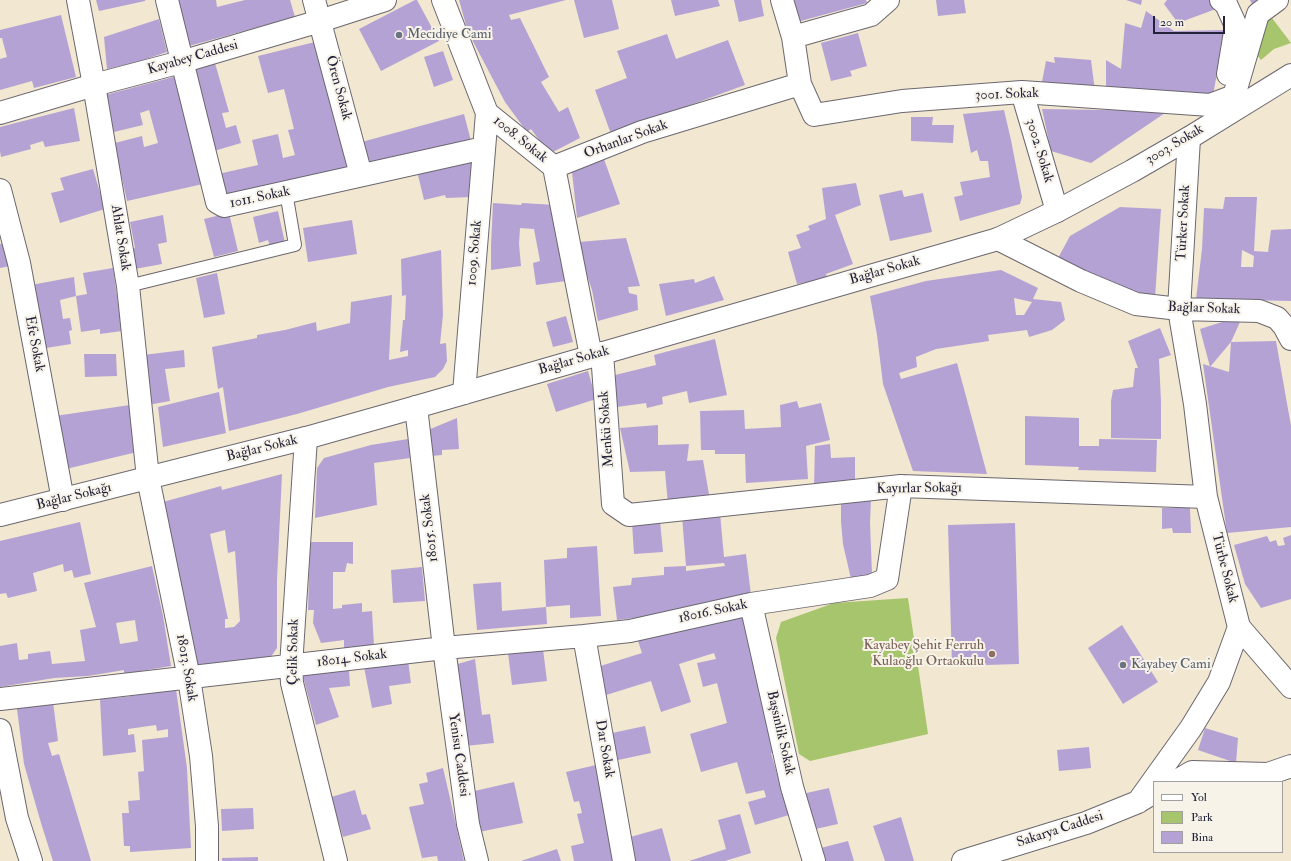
<!DOCTYPE html>
<meta charset="utf-8">
<style>
body{margin:0}
#map{position:relative;width:1291px;height:861px;overflow:hidden;background:#f2e7d0;font-family:"IM FELL Double Pica",serif}
canvas{display:block}
.legend{position:absolute;left:1153px;top:781px;width:130px;height:72px;box-sizing:border-box;background:#f7f3e8;border:1px solid #a29fa3;margin:0;padding:5px 7px;list-style:none;font-size:12px;color:#22223b}
.legend li{display:flex;align-items:center;gap:8px;height:20px}
.legend b{width:20px;border:1px solid #a29fa3}
.scale{position:absolute;left:1153px;top:16px;width:72px;height:18px;box-sizing:border-box;border:2px solid #22223b;border-top:0;padding-left:5px;font-size:12px;line-height:14px;white-space:nowrap;color:#22223b;-webkit-text-stroke:3px #f7f3e8;paint-order:stroke}
</style>
<div id="map">
<canvas width="1291" height="861"></canvas>
<ul class="legend">
<li><b style="height:5px;background:#fff"></b>Yol</li>
<li><b style="height:11px;background:#a6c56d"></b>Park</li>
<li><b style="height:11px;background:#b5a2d5"></b>Bina</li>
</ul>
<div class="scale">20 m</div>
</div>
<script>
const ctx = document.querySelector('canvas').getContext('2d');
ctx.lineJoin = 'round';
function fill(path, color) { ctx.fillStyle = color; ctx.fill(path, 'evenodd'); }
const toPath = rows => new Path2D(rows.map(r => 'M' + r).join(''));
function stroke(path, color, width, dash) { ctx.strokeStyle = color; ctx.lineWidth = width; ctx.lineCap = dash ? 'butt' : 'round'; ctx.setLineDash(dash || []); ctx.stroke(path); }
function drawText(font, color, halo, rows, align = 'center') {
  ctx.font = font + ' "IM FELL Double Pica",serif'; ctx.lineWidth = 4; ctx.setLineDash([]); ctx.textBaseline = 'middle'; ctx.strokeStyle = halo; ctx.fillStyle = color; for (const [text, x, y, turn = 0] of rows) {
    ctx.save(); ctx.translate(x, y); ctx.rotate((+turn || 0) * Math.PI / 180); ctx.textAlign = isNaN(turn) ? turn : align; if (halo) ctx.strokeText(text, 0, 0); ctx.fillText(text, 0, 0); ctx.restore();
  }
}
fill(toPath([
 [1272,18,1291,43,1274,49,1261,60,1257,55,1267,20],
 [908,598,928,734,810,761,799,754,776,638,781,622,834,603]
]), '#a6c56d');
fill(toPath([
 [96,0,145,0,145,1,99,11],
 [174,0,216,0,217,7,245,0,290,0,295,17,185,47],
 [415,0,417,0,439,41,381,71,359,29],
 [459,0,566,0,509,15,511,20,520,18,549,77,541,82,559,112,568,107,580,138,549,154,531,129,527,132,505,102,468,32],
 [574,0,612,0,619,29,584,38],
 [671,0,718,0,720,6,675,16],
 [734,0,761,0,764,16,739,22],
 [791,0,866,0,867,3,797,22],
 [936,0,964,0,966,13,938,16],
 [1126,0,1142,0,1141,5],
 [1167,0,1209,0,1216,9,1178,23,1164,4],
 [1250,0,1258,0,1252,4],
 [1146,11,1174,31,1225,30,1213,95,1106,92,1106,60,1121,69,1125,23,1141,28],
 [61,15,76,77,34,88,32,81,0,90,0,59,7,57,2,38,0,38,0,30],
 [159,19,167,52,140,61,107,69,104,37],
 [858,33,867,66,850,71,852,76,831,81,821,43],
 [667,34,676,59,728,40,745,85,611,134,595,90,627,78,617,51],
 [319,41,352,169,224,199,218,174,258,165,252,140,278,134,283,158,295,155,288,130,294,129,284,89,268,93,258,56],
 [443,51,453,80,434,87,424,57],
 [1054,57,1091,60,1095,91,1040,92,1046,61,1055,63],
 [215,63,229,112,222,113,226,128,236,125,241,143,214,151,193,69],
 [177,76,203,184,127,201,121,174,118,174,111,144,142,136,144,147,158,143,149,110,140,113,143,125,114,132,105,95],
 [74,108,80,141,45,147,43,141,30,145,31,149,1,157,0,151,0,127],
 [1042,109,1168,111,1091,163,1051,151],
 [1004,110,1011,140,1022,197,1020,204,960,221,954,197,963,195,960,182,990,177,988,161,980,161,977,150,971,153,963,114],
 [464,114,471,141,365,170,358,143],
 [911,117,933,117,932,125,954,125,953,143,911,141],
 [471,157,471,197,446,198,445,195,424,200,417,171],
 [604,159,620,204,577,218,572,172],
 [93,169,105,209,60,223,51,193,64,190,60,178],
 [856,183,861,205,835,215,853,264,826,274,827,278,797,284,788,252,801,248,796,235,810,230,808,226,826,219,822,188],
 [902,190,904,197,923,193,932,232,890,241,879,195],
 [1225,197,1257,197,1254,251,1268,252,1271,230,1291,229,1291,301,1196,299,1202,249,1204,208,1223,209],
 [1242,250,1254,256,1253,267,1241,267],
 [493,203,521,205,522,203,555,205,566,281,536,285,533,263,540,261,534,229,520,228,519,244,521,266,491,270,491,245],
 [1120,207,1161,209,1155,298,1101,280,1058,258,1070,236],
 [278,211,285,243,270,247,268,240,259,243,253,217],
 [229,213,238,251,214,257,204,219],
 [163,215,167,242,158,244,162,264,135,269,132,249,135,248,130,222],
 [352,220,357,254,308,262,303,228],
 [626,238,640,286,628,287,629,293,637,295,638,310,598,321,592,290,585,269,579,242],
 [5,243,10,266,0,268,0,244],
 [441,250,443,315,440,344,446,343,447,361,443,369,435,377,388,387,297,414,229,431,223,387,218,389,212,347,257,338,257,335,285,330,316,322,317,331,350,323,351,302,392,295,389,360,408,356,408,350,400,352,403,320,405,320,406,295,402,296,401,259],
 [113,268,122,331,100,334,100,329,81,332,76,296,87,294,83,273],
 [1001,270,1038,288,1033,299,1061,302,1065,320,1052,330,1029,337,1027,330,988,335,989,341,936,349,916,357,917,367,899,373,901,379,957,363,987,474,913,471,883,384,877,335,870,296,926,281],
 [1014,298,1032,302,1024,315,1016,315],
 [217,273,225,314,204,318,196,278],
 [714,276,724,300,666,316,659,284,694,279,695,283],
 [74,277,76,296,60,300,63,319,70,318,72,330,69,331,71,344,40,349,31,285],
 [566,316,573,342,553,347,546,322],
 [1238,317,1240,322,1231,342,1210,367,1200,329],
 [1160,328,1171,355,1159,359,1161,402,1161,439,1111,438,1111,401,1113,390,1133,387,1135,368,1138,368,1128,341],
 [715,339,727,395,689,403,687,391,662,397,663,404,647,408,646,403,617,407,611,376,656,365,654,355],
 [1276,341,1291,426,1291,527,1227,533,1203,364,1229,372,1231,342],
 [184,350,185,367,165,369,170,401,148,405,143,355],
 [84,354,116,354,117,376,85,377],
 [588,371,596,399,556,412,547,384],
 [219,392,226,433,163,447,158,407],
 [797,401,799,408,821,403,830,440,806,446,808,479,746,483,745,454,715,454,715,450,701,450,700,411,744,410,745,429,781,427,780,405],
 [130,405,137,452,66,469,55,416],
 [1025,416,1079,418,1079,446,1099,446,1099,439,1157,440,1156,472,1078,470,1079,467,1025,465],
 [457,418,459,449,442,450,442,455,431,456,428,430],
 [658,425,658,445,689,444,687,461,703,460,710,500,668,505,665,471,630,472,620,428],
 [408,439,410,458,374,463,377,505,315,518,317,468,324,458,371,445],
 [830,444,831,458,855,457,855,482,814,487,815,446],
 [282,474,277,580,277,648,270,658,198,665,176,559,163,502,221,486,222,490],
 [225,530,228,553,235,551,240,621,234,627,225,628,225,619,228,619,210,534],
 [841,499,871,499,870,523,872,574,851,579,843,544,841,522],
 [1162,508,1190,508,1191,533,1173,533,1172,528,1162,529],
 [720,513,724,557,746,554,751,595,729,597,669,614,617,620,613,587,631,585,632,578,664,575,664,567,686,566,682,516],
 [724,563,725,566,686,571,686,566],
 [660,521,663,552,634,554,632,523],
 [80,522,91,574,74,578,72,570,64,572,63,564,33,573,37,591,8,598,6,593,0,594,0,541],
 [1015,523,1019,664,952,666,948,525],
 [1291,535,1291,599,1261,608,1245,584,1234,545,1267,536,1270,542,1276,540,1278,546,1285,545,1283,538],
 [310,542,353,542,353,564,347,563,345,572,333,572,333,609,342,608,342,605,362,603,362,612,372,611,374,646,344,648,344,640,321,643,313,623,314,610,308,610],
 [597,546,601,616,570,618,570,605,546,607,544,560,567,558,567,548],
 [152,566,163,616,171,666,124,674,124,670,88,676,54,678,0,687,0,646,17,643,19,660,28,659,28,654,50,651,52,664,85,661,80,630,96,627,84,583],
 [135,620,138,641,120,644,116,623],
 [422,567,425,601,393,603,391,570],
 [501,582,502,611,546,607,547,624,477,630,473,584],
 [742,616,776,752,771,753,789,815,755,825,748,802,766,797,764,790,746,794,737,762,701,772,690,734,727,723,717,683,703,687,697,663,716,659,714,653,679,664,691,702,661,712,651,681,603,696,594,668,642,653,638,641,694,624],
 [1122,625,1158,682,1123,704,1088,648],
 [543,649,547,681,512,685,508,653],
 [475,659,482,715,490,714,494,743,465,746,454,665],
 [408,660,411,683,389,686,392,704,372,708,364,667],
 [349,670,350,686,329,688,339,717,316,725,302,673],
 [176,689,187,768,191,848,130,852,130,846,124,846,122,813,129,813,128,801,140,800,138,772,144,771,142,740,168,737,168,729,157,731,156,725,128,729,128,735,134,734,136,752,103,756,100,699,125,697],
 [53,702,58,741,48,743,52,756,59,754,91,861,53,861,41,823,24,764,17,709],
 [645,726,651,753,618,760,612,733],
 [1205,728,1238,738,1236,763,1198,750],
 [1089,747,1091,768,1059,771,1057,750],
 [596,765,619,861,574,861,571,846,584,843,577,814,582,813,579,801,574,802,566,772],
 [443,768,450,798,464,861,438,861,437,856,422,858,409,807,424,804,419,784,428,782,426,773],
 [514,782,523,823,479,832,470,792],
 [829,788,838,824,811,830,802,794],
 [355,790,362,815,366,814,371,829,343,837,331,797],
 [253,808,254,829,222,831,221,809],
 [740,814,751,853,725,861,689,861,726,849,718,820],
 [901,817,914,861,885,861,873,826],
 [662,828,671,861,633,861,627,838],
 [848,841,854,861,820,861,817,849],
 [557,849,561,861,521,861],
 [258,857,258,861,222,861,222,858]
]), '#b5a2d5');
const lane = toPath([
 [128,286,295,245,286,192]
]);
const street = toPath([
 [78,0,94,85,128,286,148,478,189,678,201,756,207,826,207,861],
 [167,0,217,202,224,206,484,148],
 [314,0,361,175],
 [443,0,487,113,554,167],
 [1221,0,1226,4,1236,26,1228,74],
 [793,37,871,15,888,0],
 [800,84,814,115,902,101,1022,92,1210,105,1234,96],
 [1022,92,1057,211],
 [1234,96,1258,14,1277,0],
 [0,113,94,85,181,62,320,21,385,0],
 [0,190,19,263,63,500],
 [998,239,1081,281,1136,304,1179,309,1259,311,1277,318,1284,326,1291,339],
 [602,353,613,504,629,515,901,486,1206,497],
 [591,356,554,167,642,132,800,84,793,37,782,0],
 [464,393,487,113],
 [416,407,444,648,468,824,477,861],
 [306,438,291,666,292,683,336,861],
 [751,604,792,787,814,861],
 [1239,627,1291,687],
 [584,636,624,861],
 [0,699,444,648,584,636,630,631,751,604,870,586,887,579,901,486],
 [0,730,17,818,31,861],
 [1175,782,1192,772,1268,774,1291,766],
 [1138,802,1191,728,1219,682,1239,627,1206,497,1195,404,1179,309,1189,138],
 [963,861,1086,823,1138,802,1151,794]
]);
const secondary = toPath([
 [0,515,306,438,416,407,998,239,1057,211,1132,171,1189,138,1291,75]
]);
stroke(lane, '#6b676f', 14);
stroke(street, '#6b676f', 24);
stroke(secondary, '#6b676f', 24);
stroke(lane, '#fff', 12);
stroke(street, '#fff', 22);
stroke(secondary, '#fff', 22);
for (const [x, y, r, color] of [
 [399,35,4,"#6b7280"],
 [992,654,4,"#8d6e63"],
 [1123,665,4,"#6b7280"]
]) { const dot = new Path2D(); dot.arc(x, y, r, 0, 2 * Math.PI); ctx.fillStyle = color; ctx.fill(dot); stroke(dot, '#f7f3e8', 1.5); }
drawText('14px', '#5b616d', '#f7f3e8', [
 ["Mecidiye Cami",407,35],
 ["Kayabey Cami",1131,665]
], 'left');
drawText('14px', '#22223b', '#f7f3e8', [
 ["Kayabey Caddesi",193,58,-16],
 ["Ören Sokak",338,88,75],
 ["3001. Sokak",1007,95,-2],
 ["1008. Sokak",520,140,39],
 ["Orhanlar Sokak",626,140,-20],
 ["3003. Sokak",1175,145,-31],
 ["3002. Sokak",1039,151,73],
 ["1011. Sokak",260,198,-12],
 ["Türker Sokak",1184,223,-87],
 ["Ahlat Sokak",120,238,81],
 ["1009. Sokak",475,253,-85],
 ["Bağlar Sokak",885,271,-16],
 ["Bağlar Sokak",1204,309,2],
 ["Efe Sokak",34,344,79],
 ["Bağlar Sokak",574,361,-16],
 ["Menkü Sokak",607,429,-94],
 ["Bağlar Sokak",262,449,-14],
 ["Kayırlar Sokağı",919,489,-1],
 ["Bağlar Sokağı",74,497,-14],
 ["18015. Sokak",430,528,-97],
 ["Türbe Sokak",1224,568,76],
 ["18016. Sokak",713,612,-12],
 ["Çelik Sokak",294,652,-89],
 ["18014. Sokak",352,659,-7],
 ["18013. Sokak",186,668,80],
 ["Başsinlik Sokak",780,733,77],
 ["Dar Sokak",604,749,80],
 ["Yenisu Caddesi",458,755,82],
 ["Sakarya Caddesi",1060,830,-18]
]);
drawText('14px', '#785e54', '#f7f3e8', [
 ["Kayabey Şehit Ferruh",984,646],
 ["Kulaoğlu Ortaokulu",984,662]
], 'right');
</script>
